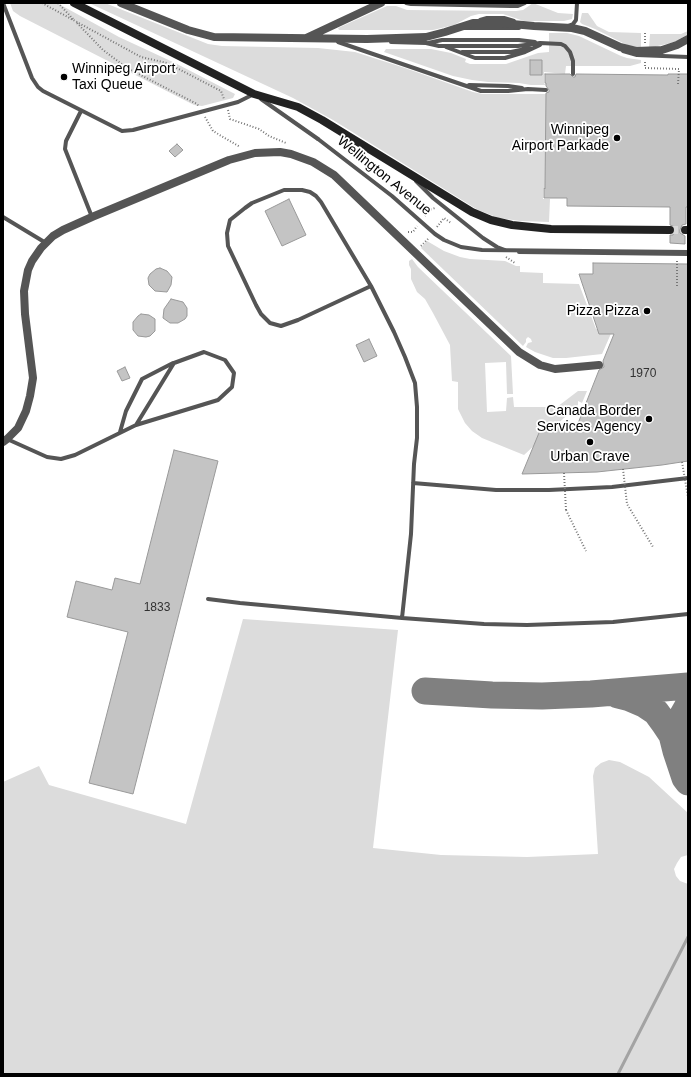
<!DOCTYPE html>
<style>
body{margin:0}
#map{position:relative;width:691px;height:1077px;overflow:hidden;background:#fff;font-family:Arial,sans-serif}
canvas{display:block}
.frame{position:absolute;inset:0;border:4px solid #000;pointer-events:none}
</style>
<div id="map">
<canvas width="691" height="1077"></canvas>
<div class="frame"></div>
</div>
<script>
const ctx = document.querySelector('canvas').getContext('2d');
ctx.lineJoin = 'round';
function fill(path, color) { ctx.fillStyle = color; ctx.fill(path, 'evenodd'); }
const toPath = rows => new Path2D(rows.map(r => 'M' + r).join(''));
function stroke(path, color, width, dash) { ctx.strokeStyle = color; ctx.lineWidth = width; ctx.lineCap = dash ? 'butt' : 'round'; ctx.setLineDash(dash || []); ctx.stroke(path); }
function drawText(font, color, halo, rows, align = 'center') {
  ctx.font = font + ' Arial,sans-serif'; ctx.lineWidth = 3.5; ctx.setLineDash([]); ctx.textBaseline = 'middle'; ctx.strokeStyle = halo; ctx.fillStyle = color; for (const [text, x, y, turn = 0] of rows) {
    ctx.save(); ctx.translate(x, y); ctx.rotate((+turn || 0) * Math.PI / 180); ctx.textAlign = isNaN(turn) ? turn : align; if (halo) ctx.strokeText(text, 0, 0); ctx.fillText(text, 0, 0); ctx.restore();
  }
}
fill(toPath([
 [10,3,57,3,119,37,175,63,235,94,233,98,202,106,194,105,20,16,13,11],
 [89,3,105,3,208,44,222,46,318,48,355,52,405,68,473,92,482,94,546,94,545,188,543,188,543,199,550,199,549,222,520,221,499,218,478,210,333,120,293,98],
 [533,3,558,13,573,14,572,19,564,21,524,21,503,14,479,14,471,16,454,25,433,30,339,30,338,28,387,6,396,6,407,10,516,11,523,10],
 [582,13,588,13,597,26,609,32,641,33,641,48,627,45,595,29,582,24,580,22],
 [688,31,688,34,675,42,649,48,650,34,681,34],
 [549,33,567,33,579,36,621,56,627,58,641,60,641,63,630,66,566,66,565,74,544,72,544,83,546,85,531,85,519,83,488,82,472,80,453,76,384,52,386,49,431,49,451,53,466,59,465,62,470,64,506,64,538,53,549,52],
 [427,241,444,251,460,257,470,259,505,261,516,266,520,266,520,272,543,273,543,283,579,284,596,329,613,329,602,354,566,358,553,358,535,352,526,347,528,343,532,342,531,339,528,337,526,339,526,342,523,346,421,248],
 [412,259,418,267,511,356,513,394,507,394,506,362,485,363,487,412,506,411,507,398,513,397,514,407,557,407,578,391,587,391,582,403,578,401,578,405,524,455,482,438,472,431,465,423,458,409,458,382,452,381,450,345,433,313,425,299,417,292,411,279,411,269,409,265,409,261],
 [243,619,398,630,373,848,441,855,527,857,598,854,593,776,595,768,601,763,609,760,620,762,649,777,688,813,688,855,681,857,677,863,674,869,676,876,680,881,688,884,688,1074,3,1074,3,782,39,766,49,785,186,824]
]), '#dcdcdc');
stroke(toPath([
 [618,1074,688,937]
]), '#a3a3a3', 3);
stroke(toPath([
 [425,691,492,695,542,696,591,694,688,686],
 [618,695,630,698,644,704,656,712,664,723,672,735,676,751],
 [688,706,680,720,677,734,676,751,685,778,688,782]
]), '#808080', 27);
const building = toPath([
 [530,60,542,60,542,75,530,75,530,60],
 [545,74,570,74,573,77,575,77,576,74,668,75,668,74,688,74,688,207,686,207,686,224,682,225,680,230,680,233,685,236,685,244,670,243,670,235,673,235,675,230,675,227,670,225,670,207,567,206,567,198,544,198,544,188,545,189,546,93,549,92,549,90,546,86,546,83,545,83,545,74],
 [177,144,183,150,175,157,169,151,177,144],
 [289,199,306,235,282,246,265,211,289,199],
 [593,263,688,264,688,461,662,465,597,472,522,474,541,428,577,426,599,370,604,367,603,361,614,334,599,334,579,274,593,274,593,263],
 [160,268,167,271,172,277,171,285,167,292,155,291,149,285,148,278,150,274,156,269,160,268],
 [171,299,183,302,187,308,187,316,185,319,178,323,170,323,163,318,164,309,171,299],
 [141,314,149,315,155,319,155,331,150,336,146,337,138,336,133,330,133,322,138,316,141,314],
 [369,339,377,356,364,362,356,345,369,339],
 [125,367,130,378,122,381,117,371,125,367],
 [174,450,218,461,133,794,89,783,128,632,67,617,76,581,112,590,115,578,140,584,174,450]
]);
fill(building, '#c4c4c4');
stroke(building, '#999', 1);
stroke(toPath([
 [670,230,685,230]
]), '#d9d9d9', 8, [8, 4]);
stroke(toPath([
 [42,3,141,57,167,63,221,91,224,99],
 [58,3,74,20],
 [77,23,103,50,127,68,197,104,199,107],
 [645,43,645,32],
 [645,62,645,68,679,69,678,84],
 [228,110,230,119,259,129,269,136,286,143],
 [205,117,213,131,240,147],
 [425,216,429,210,435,208],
 [437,227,444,218,451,223],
 [408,232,413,232,417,226],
 [421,246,429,238],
 [506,257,515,263],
 [677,286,677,261],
 [566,510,586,551]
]), '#777', 2, [1, 2]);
stroke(toPath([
 [3,3,32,78,38,87,43,91,122,131,133,130,238,102,254,94],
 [406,3,411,4,511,6,518,6,525,3],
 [480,20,487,18,504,18,514,21],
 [568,26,573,24,576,20,577,3],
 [464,28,519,28],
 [338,42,481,91,508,91,528,89,546,90],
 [391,42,426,43,439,46,518,46,540,43,561,44,565,46,570,52,573,61,573,74],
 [428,43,442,40,519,40,535,42],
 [446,47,475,58,505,58,525,52,540,45],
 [623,51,637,55,688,57],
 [462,52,511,52,530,48],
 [469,85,508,86,522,88],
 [261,99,318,139],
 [81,111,66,141,65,149,92,217],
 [416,181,433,198,483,238,497,247,505,250],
 [3,217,46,243],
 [519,252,688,254],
 [371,286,298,320,281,326,270,323,261,314,256,305,228,246,227,233,230,220,245,208,252,203,284,190,302,190,310,192,316,196,321,202,371,286,394,332,405,357,415,383,417,407,417,438,414,464,411,534,402,618],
 [120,432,126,411,142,379,173,363],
 [7,439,47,457,61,459,75,455,136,425,218,400,232,387,234,373,225,360,204,352,174,363,136,425],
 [413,483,496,490,549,490,612,487,688,478],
 [208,599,240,603,402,618,484,624,527,625,613,622,688,614]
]), '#555', 4);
stroke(toPath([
 [121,3,188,30,214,37,367,39,426,37,445,32,473,23,501,23,534,26,572,28,585,31,620,47,636,51,662,50,677,45,688,39],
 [306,38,381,3],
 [3,442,7,439,18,428,26,411,30,396,33,378,25,314,24,291,28,270,32,261,41,248,53,236,63,230,92,217,229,160,255,153,280,152,291,154,313,162,334,175,519,352,540,365,555,369,599,365]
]), '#555', 8);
stroke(toPath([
 [74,3,254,94,298,107,322,120,472,212,491,220,512,225,551,229,670,230],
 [685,230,688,230]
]), '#222', 8);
stroke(toPath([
 [682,462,688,497],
 [623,469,627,504,653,547],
 [564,473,566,510]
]), '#777', 2, [1, 2]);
stroke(toPath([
 [318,139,392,196,435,234,444,240,461,247,482,250,688,252]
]), '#555', 4);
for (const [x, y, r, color] of [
 [64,77,4,"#000"],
 [617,138,4,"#000"],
 [647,311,4,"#000"],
 [649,419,4,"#000"],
 [590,442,4,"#000"]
]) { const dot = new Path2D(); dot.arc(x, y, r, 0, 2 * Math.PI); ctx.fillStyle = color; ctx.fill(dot); stroke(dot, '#fff', 1.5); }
drawText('12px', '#313131', null, [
 ["1970",643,374],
 ["1833",157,608]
]);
drawText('14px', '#000', '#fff', [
 ["Winnipeg Airport",72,69,"left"],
 ["Taxi Queue",72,85,"left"],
 ["Winnipeg",609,130],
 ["Airport Parkade",609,146],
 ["Pizza Pizza",639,311],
 ["Canada Border",641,411],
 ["Services Agency",641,427],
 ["Urban Crave",590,457,"center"]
], 'right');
drawText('14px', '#000', '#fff', [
 ["Wellington Avenue",384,176,39]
]);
</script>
